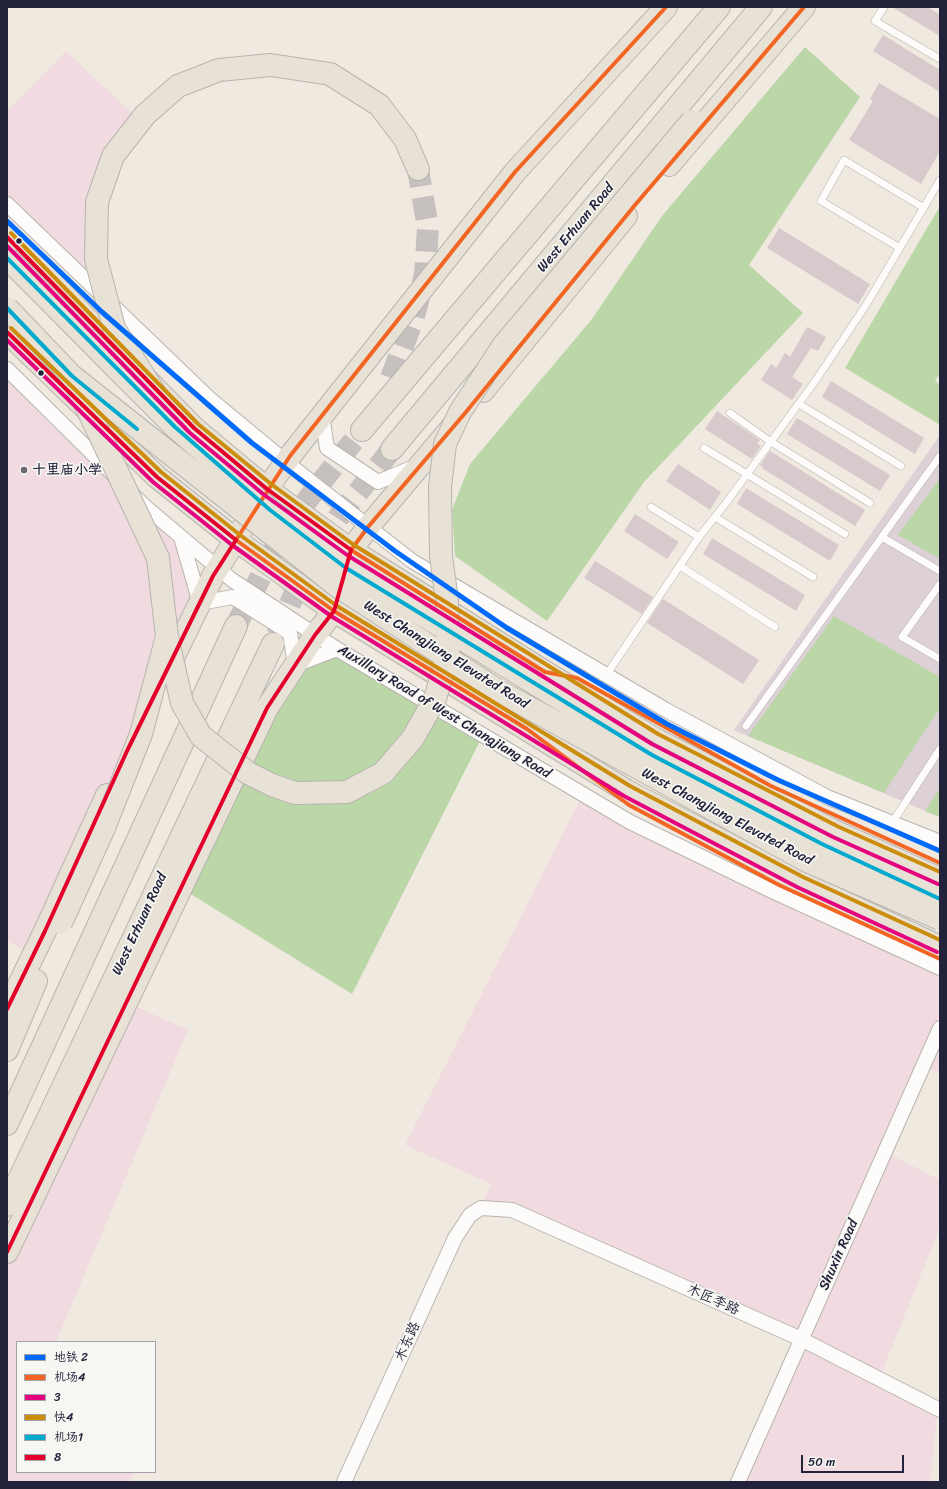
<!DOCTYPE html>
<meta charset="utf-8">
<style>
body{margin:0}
#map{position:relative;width:947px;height:1489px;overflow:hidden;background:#efe9e0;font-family:Sriracha,"LXGW WenKai TC",sans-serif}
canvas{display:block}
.frame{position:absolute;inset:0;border:8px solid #22223b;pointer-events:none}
.legend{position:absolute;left:16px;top:1341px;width:140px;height:132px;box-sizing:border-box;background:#f6f6f2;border:1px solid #a1a1a9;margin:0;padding:5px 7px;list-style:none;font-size:12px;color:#22223b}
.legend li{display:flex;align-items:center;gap:8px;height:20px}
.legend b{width:20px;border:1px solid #a1a1a9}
.scale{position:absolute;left:801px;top:1455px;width:103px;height:18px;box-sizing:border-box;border:2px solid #22223b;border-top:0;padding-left:5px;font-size:12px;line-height:14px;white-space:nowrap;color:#22223b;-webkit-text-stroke:3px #f6f6f2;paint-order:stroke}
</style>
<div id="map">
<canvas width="947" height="1489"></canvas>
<div class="frame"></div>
<ul class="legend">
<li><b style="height:5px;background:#006bfa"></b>地铁 2</li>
<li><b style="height:5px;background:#f26522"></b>机场4</li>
<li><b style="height:5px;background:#e5007d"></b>3</li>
<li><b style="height:5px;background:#cc8c0c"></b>快4</li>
<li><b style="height:5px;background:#00a9ce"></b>机场1</li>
<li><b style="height:5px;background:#e4002b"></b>8</li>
</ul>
<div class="scale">50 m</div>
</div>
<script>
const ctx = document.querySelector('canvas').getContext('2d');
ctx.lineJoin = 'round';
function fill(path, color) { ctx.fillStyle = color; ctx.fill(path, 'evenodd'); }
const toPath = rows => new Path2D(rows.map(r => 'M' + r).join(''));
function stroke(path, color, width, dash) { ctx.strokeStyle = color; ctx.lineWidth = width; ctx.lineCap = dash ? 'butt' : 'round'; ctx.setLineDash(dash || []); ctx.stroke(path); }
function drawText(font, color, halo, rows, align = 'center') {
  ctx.font = font + ' Sriracha,"LXGW WenKai TC",sans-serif'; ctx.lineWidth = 3.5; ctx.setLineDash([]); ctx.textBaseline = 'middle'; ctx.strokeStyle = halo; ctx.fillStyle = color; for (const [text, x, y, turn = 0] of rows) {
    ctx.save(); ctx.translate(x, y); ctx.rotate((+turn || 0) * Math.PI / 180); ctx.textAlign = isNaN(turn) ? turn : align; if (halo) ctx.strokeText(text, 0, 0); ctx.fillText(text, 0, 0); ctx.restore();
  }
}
fill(toPath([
 [66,51,140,121,97,202,107,301,7,204,7,112],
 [7,369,181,537,200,603,34,955,7,941],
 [583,794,940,968,940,1073,923,1066,885,1152,940,1180,940,1227,879,1379,938,1408,930,1482,738,1482,801,1339,512,1210,481,1208,491,1184,405,1145],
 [126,1002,188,1030,56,1342,17,1342,17,1472,134,1472,130,1482,7,1482,7,1252]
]), '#f1dbe1');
fill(toPath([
 [940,435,940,817,734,730]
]), '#ddd1d7');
fill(toPath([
 [805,47,860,97,749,265,803,313,644,482,547,621,455,556,452,510,470,464,592,319,662,216],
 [940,206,940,373,935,381,940,385,940,425,845,368],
 [940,478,940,559,898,535],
 [834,616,940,677,940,708,884,793,748,736],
 [337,649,483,735,352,994,181,888,295,665],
 [940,788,940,817,925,811]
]), '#bbd6a7');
fill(toPath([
 [892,7,928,7,940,15,940,36],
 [883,35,940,70,940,92,873,51],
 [879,83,940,119,940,151,921,184,849,140,873,101,870,99],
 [779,228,870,284,858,304,767,248],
 [807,327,826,337,818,351,811,348,792,377,803,384,792,400,761,380,771,364,776,368,785,353,790,357],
 [831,381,924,438,915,454,822,397],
 [717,411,760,440,757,444,761,446,752,459,705,429],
 [797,418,890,475,880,491,787,434],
 [770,451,865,510,855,526,762,468,763,467,760,465],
 [678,464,721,492,710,510,666,481],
 [746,488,839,545,830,561,737,504],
 [635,514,679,542,667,559,624,531],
 [712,538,805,595,796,611,703,554],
 [595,561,653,597,642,614,584,578],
 [663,599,759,660,743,684,647,623]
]), '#d8c9cc');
stroke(toPath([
 [391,378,413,320,425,274,428,228,418,169],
 [236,626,274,550,308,499,362,430],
 [277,635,304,571,338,518,392,449]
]), '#c6c1bf', 22, [22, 11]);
const service = toPath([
 [884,7,875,21,940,59],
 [900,248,821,201,844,160,924,208],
 [799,404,901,466],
 [730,413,771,442,870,503],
 [704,448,845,534],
 [651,507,699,537],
 [715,517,813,577],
 [882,537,940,571],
 [680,566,775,627],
 [940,584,902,637,940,659],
 [607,674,699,537,726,503,816,380,866,305,940,180],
 [746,726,940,456],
 [892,823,940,749]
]);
const minor = toPath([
 [7,204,211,400,286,462,412,561,666,710,827,797,940,842],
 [7,369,113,474],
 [322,415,327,448,378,482,416,466],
 [133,495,148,509,232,580,337,649,630,822,774,892,940,968],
 [181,537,200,603,233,597,290,633,295,665,337,649],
 [344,1482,455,1238,470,1215,481,1208,512,1210,801,1339,940,1410],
 [738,1482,940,1028]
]);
const trunk = toPath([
 [219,70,271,65,330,74,379,105,405,139,418,169],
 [669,165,804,7],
 [7,237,194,428,267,489,351,550,545,672,655,739,836,832,940,879],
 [7,332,157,477,236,540,334,611,627,791,800,882,940,947],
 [483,391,626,216],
 [362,430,719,7],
 [392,449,761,7],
 [167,670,213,576,267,489,290,456,515,172,666,7],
 [7,1009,45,931,107,795],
 [7,1050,36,981],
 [7,1124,236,626],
 [7,1205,273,644],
 [7,1252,267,708,315,635,334,611,351,550,368,527,453,426]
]);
stroke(service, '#b7b4b0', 8);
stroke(minor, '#b7b4b0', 16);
stroke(trunk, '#b7b4b0', 24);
stroke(service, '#fdfcfa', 7);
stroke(minor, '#fdfcfa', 14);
stroke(trunk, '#e8e2d6', 22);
const trunkBridge = toPath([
 [7,258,175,427,270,510,346,568,652,755,822,844,940,899],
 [7,308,72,376,336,585,497,690,807,861,940,919],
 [72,376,158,558,167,637,182,703,201,736,248,773,272,785,295,793,347,792,383,773,413,738,435,699,448,653,447,600,441,556,440,487,445,444,460,412,503,346,692,121],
 [156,395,114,328,96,259,97,202,113,156,145,115,178,86,219,70],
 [61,923,104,828,141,734,166,640]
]);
stroke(trunkBridge, '#b7b4b0', 24, []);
stroke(trunkBridge, '#e8e2d6', 22);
stroke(toPath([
 [666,7,515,172,290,456,236,540,334,611,527,729,629,805,779,885,940,959],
 [804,7,635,205,466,412,368,527,351,550,545,672,577,678,771,786,940,863]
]), '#f26522', 4);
stroke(toPath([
 [7,246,190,433,263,494,347,555,652,744,833,837,938,884],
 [7,340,153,482,232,545,331,616,624,796,797,887,937,952]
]), '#e5007d', 4);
stroke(toPath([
 [11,233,198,424,271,484,354,545,658,734,839,827,940,872],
 [11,328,161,472,240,535,337,606,630,786,803,877,940,940]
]), '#cc8c0c', 4);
stroke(toPath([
 [7,258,175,427,270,510,346,568,652,755,822,844,940,899],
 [7,308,72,376,137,429]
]), '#00a9ce', 4);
stroke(toPath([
 [7,237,194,428,267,489,351,550,334,611,315,635,267,708,7,1252],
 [7,332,157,477,236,540,213,576,127,751,45,931,7,1009]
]), '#e4002b', 4);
stroke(toPath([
 [7,221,102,312,252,443,395,551,507,628,667,724,778,780,940,851]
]), '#006bfa', 5);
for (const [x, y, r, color] of [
 [19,241,3.5,"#22223b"],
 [41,373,3.5,"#22223b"],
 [24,470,4,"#6a6875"]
]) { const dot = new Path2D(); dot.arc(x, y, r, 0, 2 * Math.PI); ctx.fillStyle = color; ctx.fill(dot); stroke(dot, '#f6f6f2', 1.5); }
drawText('14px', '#22223b', '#f6f6f2', [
 ["West Erhuan Road",576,228,-50],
 ["West Changjiang Elevated Road",446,655,32],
 ["Auxillary Road of West Changjiang Road",444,712,31],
 ["West Changjiang Elevated Road",727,817,28],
 ["West Erhuan Road",140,924,-65],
 ["Shuxin Road",839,1255,-66],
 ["木匠李路",713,1300,24],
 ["木东路",408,1342,-66]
]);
drawText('bold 14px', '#22223b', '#f6f6f2', [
 ["十里庙小学",32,470]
], 'left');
</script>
